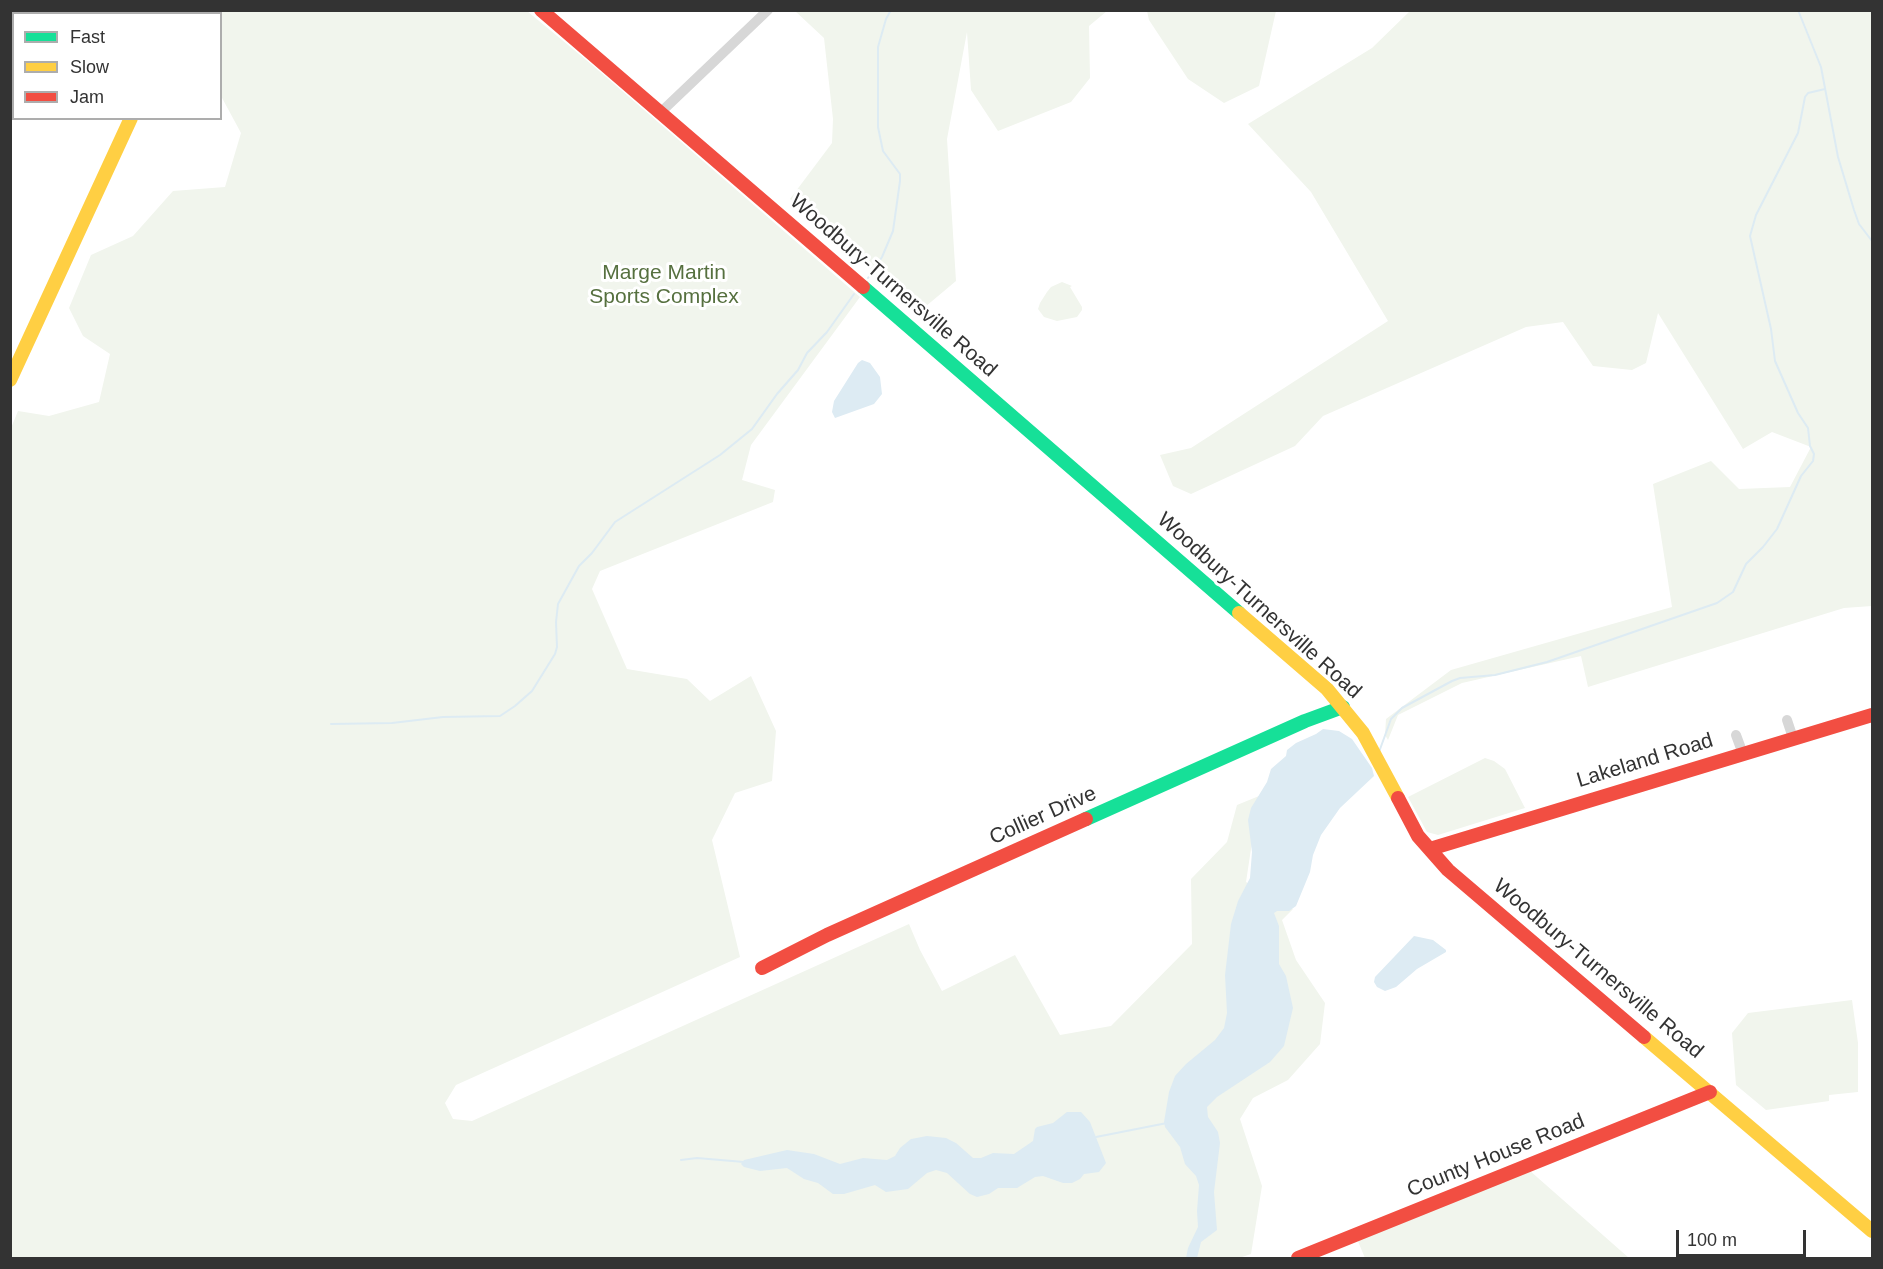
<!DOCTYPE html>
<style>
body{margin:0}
#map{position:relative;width:1883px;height:1269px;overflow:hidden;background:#fff;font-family:Arial,sans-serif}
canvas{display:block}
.frame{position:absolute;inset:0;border:12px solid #333;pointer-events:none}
.legend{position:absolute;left:12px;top:12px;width:210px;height:108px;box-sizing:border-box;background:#fff;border:2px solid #adadad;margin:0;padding:8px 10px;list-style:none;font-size:18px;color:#333}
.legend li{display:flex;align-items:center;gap:12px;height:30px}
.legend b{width:30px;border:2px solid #adadad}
.scale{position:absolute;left:1676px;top:1230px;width:130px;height:27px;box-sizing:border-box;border:3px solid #333;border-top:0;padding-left:8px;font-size:18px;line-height:21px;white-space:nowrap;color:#333;-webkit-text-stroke:4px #fff;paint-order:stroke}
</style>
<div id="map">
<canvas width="1883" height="1269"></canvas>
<div class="frame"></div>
<ul class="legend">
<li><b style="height:8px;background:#16e098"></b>Fast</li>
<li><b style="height:8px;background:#ffcf43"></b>Slow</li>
<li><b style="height:8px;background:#f24e42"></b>Jam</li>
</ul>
<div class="scale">100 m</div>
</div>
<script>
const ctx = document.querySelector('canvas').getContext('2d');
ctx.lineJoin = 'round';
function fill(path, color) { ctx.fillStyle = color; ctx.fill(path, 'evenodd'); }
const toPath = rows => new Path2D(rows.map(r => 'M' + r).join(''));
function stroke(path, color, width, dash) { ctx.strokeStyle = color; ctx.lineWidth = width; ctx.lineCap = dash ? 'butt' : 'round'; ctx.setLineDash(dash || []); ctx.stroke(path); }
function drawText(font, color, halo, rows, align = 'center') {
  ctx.font = font + ' Arial,sans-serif'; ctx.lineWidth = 6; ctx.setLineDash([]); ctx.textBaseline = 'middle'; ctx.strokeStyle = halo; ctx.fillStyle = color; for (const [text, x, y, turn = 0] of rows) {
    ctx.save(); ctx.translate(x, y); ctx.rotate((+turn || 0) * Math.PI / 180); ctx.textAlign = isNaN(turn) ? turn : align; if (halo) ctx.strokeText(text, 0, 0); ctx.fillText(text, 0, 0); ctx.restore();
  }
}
fill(toPath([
 [202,11,527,11,591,64,860,297,751,445,742,480,775,490,773,502,600,571,592,589,627,669,687,679,710,701,751,676,776,731,772,781,735,793,712,840,740,957,456,1085,445,1103,453,1119,472,1121,909,924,920,950,942,991,1015,955,1060,1035,1111,1026,1192,944,1191,879,1227,842,1237,805,1259,796,1246,882,1293,909,1282,920,1296,960,1325,1003,1320,1044,1288,1080,1253,1098,1240,1119,1262,1186,1251,1254,1239,1258,11,1258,11,428,18,411,49,416,99,402,110,354,83,336,69,308,91,255,133,236,173,191,225,187,241,133,221,96,220,14,201,13],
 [795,11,1107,11,1089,26,1090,78,1071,102,998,131,971,90,967,32,947,139,956,281,919,312,790,199,832,143,833,119,824,38],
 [1147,11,1276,11,1259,86,1224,103,1188,79,1149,20],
 [1410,11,1872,11,1872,606,1844,608,1588,687,1581,656,1462,683,1398,715,1388,740,1385,735,1386,719,1451,670,1672,607,1653,484,1711,461,1739,489,1790,487,1811,447,1772,432,1743,449,1658,313,1646,363,1632,370,1593,366,1563,322,1526,327,1323,416,1295,446,1191,494,1173,486,1160,455,1191,448,1388,321,1311,192,1248,124,1372,48],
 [1062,282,1072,286,1070,287,1082,307,1082,310,1077,317,1057,321,1044,317,1038,309,1040,303,1047,292,1051,287],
 [1485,758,1494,761,1505,769,1525,808,1438,835,1427,832,1408,797],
 [1852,1000,1858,1043,1858,1092,1829,1095,1829,1101,1766,1110,1736,1085,1732,1033,1748,1013],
 [1529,1170,1629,1258,1365,1258,1357,1239]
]), '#f1f5ed');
fill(toPath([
 [862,360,870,363,880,377,882,394,874,404,835,418,832,412,834,401,858,363],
 [1323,729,1339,731,1352,739,1372,768,1374,776,1340,808,1321,835,1313,855,1310,872,1296,906,1289,911,1277,911,1274,913,1279,926,1279,964,1286,976,1293,1008,1284,1046,1270,1062,1217,1097,1207,1107,1208,1117,1218,1132,1220,1143,1214,1192,1217,1230,1201,1242,1197,1258,1186,1258,1188,1248,1198,1227,1197,1211,1199,1185,1196,1176,1185,1164,1180,1147,1165,1127,1164,1122,1169,1092,1175,1076,1186,1064,1215,1040,1224,1028,1227,1013,1225,975,1231,924,1238,901,1250,878,1252,852,1248,820,1251,808,1267,782,1271,769,1286,756,1287,750,1296,743,1316,734],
 [1414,936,1433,940,1446,950,1446,952,1417,969,1396,987,1385,991,1377,987,1374,982,1375,977],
 [1067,1112,1081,1112,1090,1122,1106,1163,1099,1172,1084,1174,1080,1179,1072,1183,1063,1183,1043,1176,1035,1177,1017,1188,998,1188,989,1194,977,1197,970,1194,947,1173,936,1170,927,1173,908,1189,886,1192,875,1185,844,1194,833,1194,818,1183,804,1179,787,1168,760,1171,744,1167,741,1164,744,1160,787,1150,814,1154,840,1164,863,1158,887,1160,895,1156,900,1148,911,1139,927,1136,946,1138,956,1143,973,1158,981,1158,993,1153,1014,1154,1033,1141,1035,1129,1037,1127,1053,1123]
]), '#ddebf3');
stroke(toPath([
 [1798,10,1821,67,1838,157,1854,210,1859,224,1872,241],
 [868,278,882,257,893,231,900,181,900,174,883,151,878,127,878,47,886,19,891,10],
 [331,724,392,723,443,717,500,716,515,706,532,691,555,654,557,647,556,622,558,604,579,566,592,553,615,522,720,455,752,429,777,394,798,370,807,353,827,332,854,294],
 [1379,752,1391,719,1402,708,1452,681,1460,678,1495,675,1547,662,1717,603,1733,592,1746,564,1763,547,1777,529,1801,476,1813,461,1814,454,1810,446,1808,428,1798,413,1775,361,1771,329,1750,236,1756,215,1798,133,1805,97,1808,93,1825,89],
 [1096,1137,1167,1123],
 [681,1160,697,1158,744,1162]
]), '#ddebf3', 2);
stroke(toPath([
 [661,112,768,10],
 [1787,720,1793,738],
 [1736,735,1743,754]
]), '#d7d7d7', 10);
stroke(toPath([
 [142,14,148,10],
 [178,14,179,10],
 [10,84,14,82],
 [863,287,1239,613],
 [1086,819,1305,721,1343,707]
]), '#16e098', 14);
stroke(toPath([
 [10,380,131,118],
 [1239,613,1327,689,1363,733,1398,798],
 [1644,1037,1872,1231]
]), '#ffcf43', 14);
stroke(toPath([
 [541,10,863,287],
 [1398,798,1418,836,1448,870,1644,1037],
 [1430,849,1872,715],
 [762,968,827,935,1086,819],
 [1298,1258,1710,1092]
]), '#f24e42', 14);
drawText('21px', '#56703f', '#fff', [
 ["Marge Martin",664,273],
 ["Sports Complex",664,297]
]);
drawText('21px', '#333', '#fff', [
 ["Woodbury-Turnersville Road",893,286,41],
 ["Woodbury-Turnersville Road",1259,606,42],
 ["Lakeland Road",1645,761,-17],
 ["Collier Drive",1043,816,-24],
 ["Woodbury-Turnersville Road",1598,969,40],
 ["County House Road",1496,1156,-22]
]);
</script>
